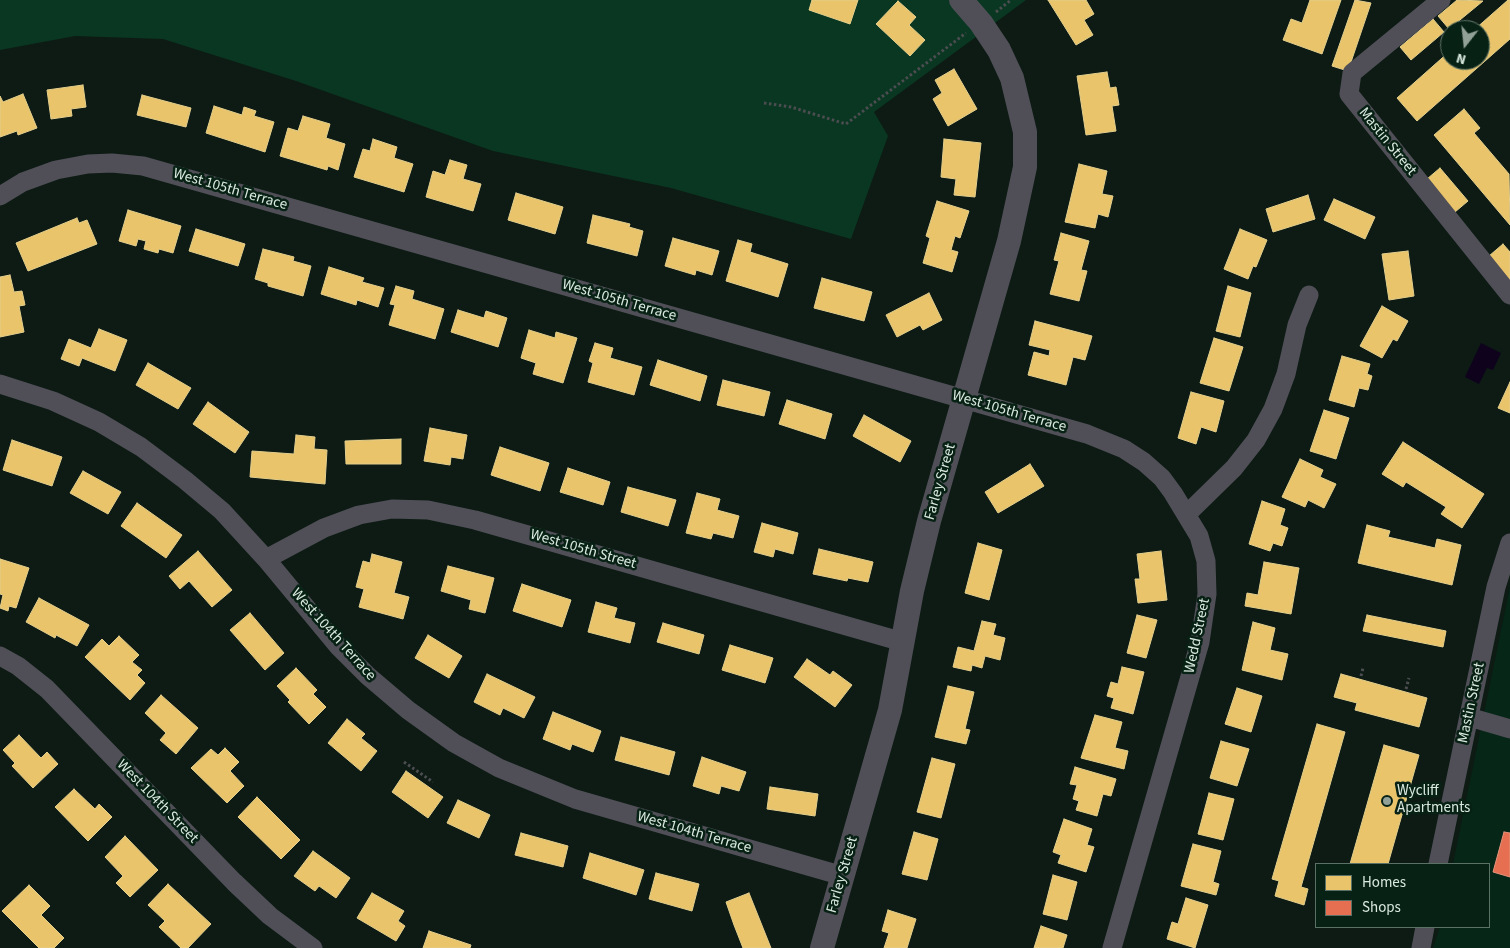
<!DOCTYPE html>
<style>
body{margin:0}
#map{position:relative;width:1510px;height:948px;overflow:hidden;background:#0d1b14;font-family:"Source Sans 3",sans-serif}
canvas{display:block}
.legend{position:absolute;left:1315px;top:863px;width:175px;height:65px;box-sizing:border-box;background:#072114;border:1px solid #5b7165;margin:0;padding:6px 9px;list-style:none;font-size:15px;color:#dae9df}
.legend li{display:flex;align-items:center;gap:10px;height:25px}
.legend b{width:25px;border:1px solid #5b7165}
.north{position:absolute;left:1440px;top:20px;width:50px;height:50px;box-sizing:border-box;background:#072114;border:1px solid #5b7165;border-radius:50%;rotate:196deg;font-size:14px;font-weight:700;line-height:20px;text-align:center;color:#dae9df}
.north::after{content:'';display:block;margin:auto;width:18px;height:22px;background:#92a198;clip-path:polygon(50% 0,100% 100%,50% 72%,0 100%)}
</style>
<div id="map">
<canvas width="1510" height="948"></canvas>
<ul class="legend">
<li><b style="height:14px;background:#e9c46a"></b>Homes</li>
<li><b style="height:14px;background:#e76f51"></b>Shops</li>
</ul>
<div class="north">N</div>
</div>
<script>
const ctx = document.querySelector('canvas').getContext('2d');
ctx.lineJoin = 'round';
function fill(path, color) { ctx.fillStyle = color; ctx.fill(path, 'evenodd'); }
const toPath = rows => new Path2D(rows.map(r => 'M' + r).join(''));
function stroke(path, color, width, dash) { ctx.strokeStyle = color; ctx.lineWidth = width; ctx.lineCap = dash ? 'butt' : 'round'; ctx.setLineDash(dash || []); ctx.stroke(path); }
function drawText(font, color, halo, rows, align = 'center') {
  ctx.font = font + ' "Source Sans 3",sans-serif'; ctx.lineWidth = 5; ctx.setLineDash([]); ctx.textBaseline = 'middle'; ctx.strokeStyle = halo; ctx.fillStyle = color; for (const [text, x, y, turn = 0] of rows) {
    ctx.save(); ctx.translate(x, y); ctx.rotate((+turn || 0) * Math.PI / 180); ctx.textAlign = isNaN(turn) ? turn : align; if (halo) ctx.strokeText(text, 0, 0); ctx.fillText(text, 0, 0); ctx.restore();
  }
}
fill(toPath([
 [1510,587,1510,948,1433,948,1440,927,1489,927,1489,864,1453,864]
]), '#062617');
fill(toPath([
 [0,0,1026,0,874,112,888,136,851,239,671,188,493,151,296,81,163,39,75,36,0,50]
]), '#0a3722');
fill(toPath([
 [1481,343,1501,353,1493,370,1487,368,1479,384,1465,377]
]), '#0e021c');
const homes = toPath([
 [812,0,858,0,850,24,809,10,812,0],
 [1048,0,1086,0,1094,14,1084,20,1093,35,1076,45,1048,0],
 [1310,0,1341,0,1322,54,1283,40,1291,19,1302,23,1310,0],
 [1355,0,1371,3,1348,71,1332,66,1355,0],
 [1457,0,1483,1,1449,29,1438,16,1457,0],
 [1508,0,1510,0,1510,39,1417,121,1397,98,1450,51,1450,60,1480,60,1480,30,1474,30,1508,0],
 [898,1,916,17,909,25,925,40,910,56,876,24,898,1],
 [1433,19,1444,32,1411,60,1400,47,1433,19],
 [954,69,977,109,948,126,933,99,942,93,935,80,954,69],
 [1107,72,1110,88,1116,87,1119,105,1112,106,1116,131,1086,135,1077,76,1107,72],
 [83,85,86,107,71,109,72,116,51,119,47,90,83,85],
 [23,94,37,128,18,135,17,131,0,137,0,96,3,102,23,94],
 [142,95,191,108,186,127,137,115,142,95],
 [214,106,242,115,244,107,256,111,254,116,274,122,265,152,206,133,214,106],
 [1464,109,1480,128,1474,133,1509,174,1510,225,1434,135,1464,109],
 [303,116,330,124,326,138,345,144,338,170,328,166,327,170,280,156,288,128,298,131,303,116],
 [373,139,397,147,394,158,413,164,404,192,354,177,363,149,370,151,373,139],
 [944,139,981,143,975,197,954,195,956,179,941,177,944,139],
 [450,160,467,165,463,179,481,184,473,211,426,197,433,171,445,175,450,160],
 [1079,164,1107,171,1102,194,1113,196,1108,217,1098,214,1095,228,1065,222,1079,164],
 [1440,168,1468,201,1455,212,1427,179,1440,168],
 [516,193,563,207,555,234,508,220,516,193],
 [1308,195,1315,219,1273,232,1266,209,1308,195],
 [1334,199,1375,217,1365,239,1324,220,1334,199],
 [937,201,969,211,960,238,955,236,951,250,958,252,952,272,923,263,930,238,926,236,937,201],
 [128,210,181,226,173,253,159,249,158,253,144,249,146,241,138,239,136,246,119,241,128,210],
 [593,215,630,224,629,227,643,231,637,256,587,243,593,215],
 [77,218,79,223,87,220,97,244,28,271,16,243,77,218],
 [196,229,245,244,238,266,189,251,196,229],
 [1240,229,1267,240,1256,267,1253,266,1248,279,1224,269,1240,229],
 [1061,233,1089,241,1081,270,1087,271,1079,301,1050,294,1059,261,1054,260,1061,233],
 [673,238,719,251,712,275,696,270,695,275,665,266,673,238],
 [738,240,752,244,750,252,788,264,778,297,726,281,738,240],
 [1503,244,1510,252,1510,282,1489,256,1503,244],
 [263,249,294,257,293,261,311,266,303,296,268,286,268,283,255,279,263,249],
 [1408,251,1414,296,1389,300,1382,254,1408,251],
 [329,267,364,278,362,282,384,288,378,307,357,300,356,305,321,294,329,267],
 [10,275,14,292,22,291,25,305,19,306,24,332,0,337,0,277,10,275],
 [822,278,872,292,864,321,814,308,822,278],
 [396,286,414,291,412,299,444,309,435,339,389,325,395,305,390,304,396,286],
 [1228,286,1251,293,1240,337,1216,331,1228,286],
 [929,293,942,320,923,330,920,325,897,337,886,315,929,293],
 [1382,306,1408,321,1397,341,1393,339,1382,358,1360,346,1382,306],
 [458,310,484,318,486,311,507,318,498,347,451,332,458,310],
 [1035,321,1092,336,1085,360,1073,357,1066,385,1028,375,1034,352,1049,356,1050,350,1029,345,1035,321],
 [99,329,127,340,115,371,82,358,79,366,61,359,69,339,91,348,99,329],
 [529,330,555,338,556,332,577,338,563,383,533,374,536,363,521,358,529,330],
 [1214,338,1243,347,1229,391,1200,383,1214,338],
 [595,343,613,348,610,358,642,367,634,395,588,382,593,363,589,361,595,343],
 [1342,356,1370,364,1367,374,1372,376,1368,390,1359,388,1354,407,1329,400,1342,356],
 [658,360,707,376,700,401,650,385,658,360],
 [148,363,191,388,178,409,136,385,148,363],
 [723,380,770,392,764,416,717,405,723,380],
 [1510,382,1510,413,1498,408,1510,382],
 [1191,392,1224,401,1216,432,1201,427,1196,444,1178,438,1191,392],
 [787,400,832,414,825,439,779,424,787,400],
 [208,402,249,432,235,453,193,424,208,402],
 [1324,410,1349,418,1336,459,1310,451,1324,410],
 [864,415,911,441,900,462,853,436,864,415],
 [430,428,467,435,463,459,451,457,450,465,424,461,430,428],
 [296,435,315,437,314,449,327,450,325,484,250,477,252,451,294,454,296,435],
 [401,439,401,464,346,464,345,441,401,439],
 [12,440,62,457,52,486,3,470,12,440],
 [1403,442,1484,494,1462,528,1441,514,1446,507,1406,482,1403,487,1382,474,1403,442],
 [500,447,549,463,540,491,491,475,500,447],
 [1300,459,1323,470,1320,477,1336,484,1324,508,1308,500,1305,507,1282,497,1300,459],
 [1030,464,1044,486,998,513,985,492,1030,464],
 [568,468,610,482,603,505,560,492,568,468],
 [83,471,121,492,108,514,70,493,83,471],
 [628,487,676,500,668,526,621,512,628,487],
 [697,493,720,499,717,510,739,516,733,538,713,533,711,539,686,533,697,493],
 [1262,501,1285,509,1280,525,1288,528,1282,546,1273,543,1270,551,1249,544,1262,501],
 [137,503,182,535,166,558,121,526,137,503],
 [762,523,798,533,793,554,775,549,773,557,754,552,762,523],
 [1367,525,1390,531,1388,537,1435,548,1437,539,1461,545,1452,585,1358,563,1367,525],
 [978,543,1002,550,989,600,965,593,978,543],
 [819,549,873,562,868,582,848,578,847,581,813,574,819,549],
 [198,551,232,590,212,607,189,581,180,589,169,576,198,551],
 [1161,551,1167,600,1138,603,1135,579,1140,579,1137,554,1161,551],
 [372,554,402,562,394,593,409,597,403,619,359,607,364,589,356,587,363,561,370,563,372,554],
 [0,559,29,568,16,608,9,606,8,611,0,608,3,595,0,594,0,559],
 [1264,562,1299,568,1291,614,1245,606,1247,593,1258,595,1264,562],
 [448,566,494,578,485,613,469,609,471,600,441,591,448,566],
 [522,584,571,600,562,627,513,611,522,584],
 [39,598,89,625,77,646,56,635,55,638,26,622,39,598],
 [596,602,617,608,614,618,635,623,630,643,588,632,596,602],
 [250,613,284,653,265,670,230,630,250,613],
 [1137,615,1157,620,1146,658,1127,653,1137,615],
 [1367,615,1446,631,1443,647,1363,631,1367,615],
 [982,621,996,624,993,635,1005,638,1000,660,985,656,982,668,972,665,971,671,953,667,958,647,974,651,982,621],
 [1253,622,1275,628,1270,650,1288,654,1282,680,1242,670,1253,622],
 [663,623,704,635,699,654,657,642,663,623],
 [428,635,462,656,449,678,415,658,428,635],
 [119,636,139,655,132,662,142,670,137,675,145,683,130,700,85,657,102,639,109,646,119,636],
 [730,645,773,658,765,683,722,670,730,645],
 [807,659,830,675,833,671,852,685,835,707,794,677,807,659],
 [1122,667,1144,672,1133,714,1111,708,1114,698,1107,696,1111,682,1118,684,1122,667],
 [296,668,317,690,313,694,326,707,309,724,288,702,290,700,277,686,296,668],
 [487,674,535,697,524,718,503,708,500,715,474,702,487,674],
 [1341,674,1427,698,1419,727,1355,710,1357,703,1334,697,1341,674],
 [948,686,974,692,965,729,970,730,966,744,935,737,948,686],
 [1237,688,1262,696,1251,732,1225,724,1237,688],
 [161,695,198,728,176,754,160,740,166,733,145,713,161,695],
 [553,712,601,731,593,752,572,744,570,750,543,739,553,712],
 [1095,715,1122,722,1115,748,1128,751,1124,769,1081,758,1095,715],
 [347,719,365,734,361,738,377,751,361,771,328,743,347,719],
 [1317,724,1345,732,1301,887,1308,889,1304,905,1275,896,1279,881,1272,879,1317,724],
 [19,735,41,758,47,752,58,764,33,788,12,766,15,763,3,750,19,735],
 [621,737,675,752,669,775,615,760,621,737],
 [1221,741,1249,749,1237,786,1210,778,1221,741],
 [1384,745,1419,755,1388,864,1350,864,1384,745],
 [225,748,239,762,230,771,244,786,227,803,191,768,211,749,218,755,225,748],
 [702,757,746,772,739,791,721,786,719,794,693,786,702,757],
 [932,758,955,764,941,818,917,812,932,758],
 [1075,767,1116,779,1111,796,1103,794,1097,816,1076,810,1079,801,1073,799,1077,785,1070,784,1075,767],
 [406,771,443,797,428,818,392,792,406,771],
 [770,787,818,794,815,816,767,809,770,787],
 [74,789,95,809,99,804,112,817,88,841,55,807,74,789],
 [1209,793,1234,799,1223,840,1198,834,1209,793],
 [257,797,300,840,281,859,238,817,257,797],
 [458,800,490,815,479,838,447,823,458,800],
 [1064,819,1092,829,1087,845,1094,847,1086,872,1058,863,1061,855,1053,852,1064,819],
 [914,832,938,839,927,880,902,874,914,832],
 [521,833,568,846,563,867,515,855,521,833],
 [125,836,158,870,130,897,116,883,123,876,105,857,125,836],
 [1193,844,1221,851,1213,882,1219,884,1216,895,1181,886,1193,844],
 [313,851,350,878,336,898,319,886,315,891,294,876,313,851],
 [590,853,644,870,636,895,583,878,590,853],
 [656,873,699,884,692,911,649,899,656,873],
 [1053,875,1077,882,1067,920,1043,914,1053,875],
 [168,884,211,924,188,948,181,948,159,927,165,921,148,905,168,884],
 [29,885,50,906,41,915,64,938,54,948,39,948,2,911,29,885],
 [372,893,404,911,398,921,405,926,396,941,357,918,372,893],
 [749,893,771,948,743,948,734,925,726,902,749,893],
 [1186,898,1208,905,1195,948,1167,939,1172,922,1178,924,1186,898],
 [888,910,916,919,907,948,884,948,889,933,882,931,888,910],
 [1041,926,1067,935,1063,948,1034,948,1041,926],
 [429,931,471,945,470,948,423,948,429,931]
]);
fill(homes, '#e9c46a');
stroke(homes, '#e4cf8d', 1);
const shops = toPath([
 [1504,832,1510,833,1510,877,1493,872,1504,832]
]);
fill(shops, '#e76f51');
stroke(shops, '#e3947c', 1);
stroke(toPath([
 [996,12,1011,0],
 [764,103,791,107,846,124,966,33],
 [1361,676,1363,668],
 [1406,689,1409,678],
 [404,762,433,782]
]), '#4b4d50', 3, [2.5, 2.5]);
stroke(toPath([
 [1441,0,1352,73,1349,94,1510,295],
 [0,196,23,182,56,170,88,164,112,163,143,166,1087,434,1124,449,1144,462,1162,478,1173,493,1199,536,1206,561,1207,594,1200,642,1112,948],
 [0,384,53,401,99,422,141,447,185,480,222,511,266,559,338,646,368,676,408,710,454,743,499,768,575,799,843,876],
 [1187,514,1234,468,1256,440,1273,409,1286,374,1297,325,1309,295],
 [266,559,324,528,359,515,392,509,428,510,475,520,903,642],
 [0,656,18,666,47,689,234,882,270,916,313,948],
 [1469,717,1510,729],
 [1438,864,1496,587,1510,543],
 [1421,948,1425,927]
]), '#504f57', 19);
stroke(toPath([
 [822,948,890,710,912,591,929,521,1009,241,1025,167,1025,132,1012,78,999,50,981,23,961,0]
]), '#504f57', 24);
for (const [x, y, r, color] of [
 [1387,801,5,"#92a198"]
]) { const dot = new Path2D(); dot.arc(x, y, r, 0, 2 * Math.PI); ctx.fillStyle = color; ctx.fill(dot); stroke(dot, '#072114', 2); }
drawText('15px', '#dae9df', '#072114', [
 ["Mastin Street",1387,142,51],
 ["West 105th Terrace",230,190,16],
 ["West 105th Terrace",619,301,16],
 ["West 105th Terrace",1009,412,16],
 ["Farley Street",941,482,-74],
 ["West 105th Street",583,550,16],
 ["West 104th Terrace",333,635,48],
 ["Wedd Street",1198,636,-78],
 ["Mastin Street",1472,703,-78],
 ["West 104th Street",157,802,46],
 ["West 104th Terrace",694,833,16],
 ["Farley Street",843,875,-74]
]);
drawText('15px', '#dae9df', '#072114', [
 ["Wycliff",1397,792],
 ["Apartments",1397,809]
], 'left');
</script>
